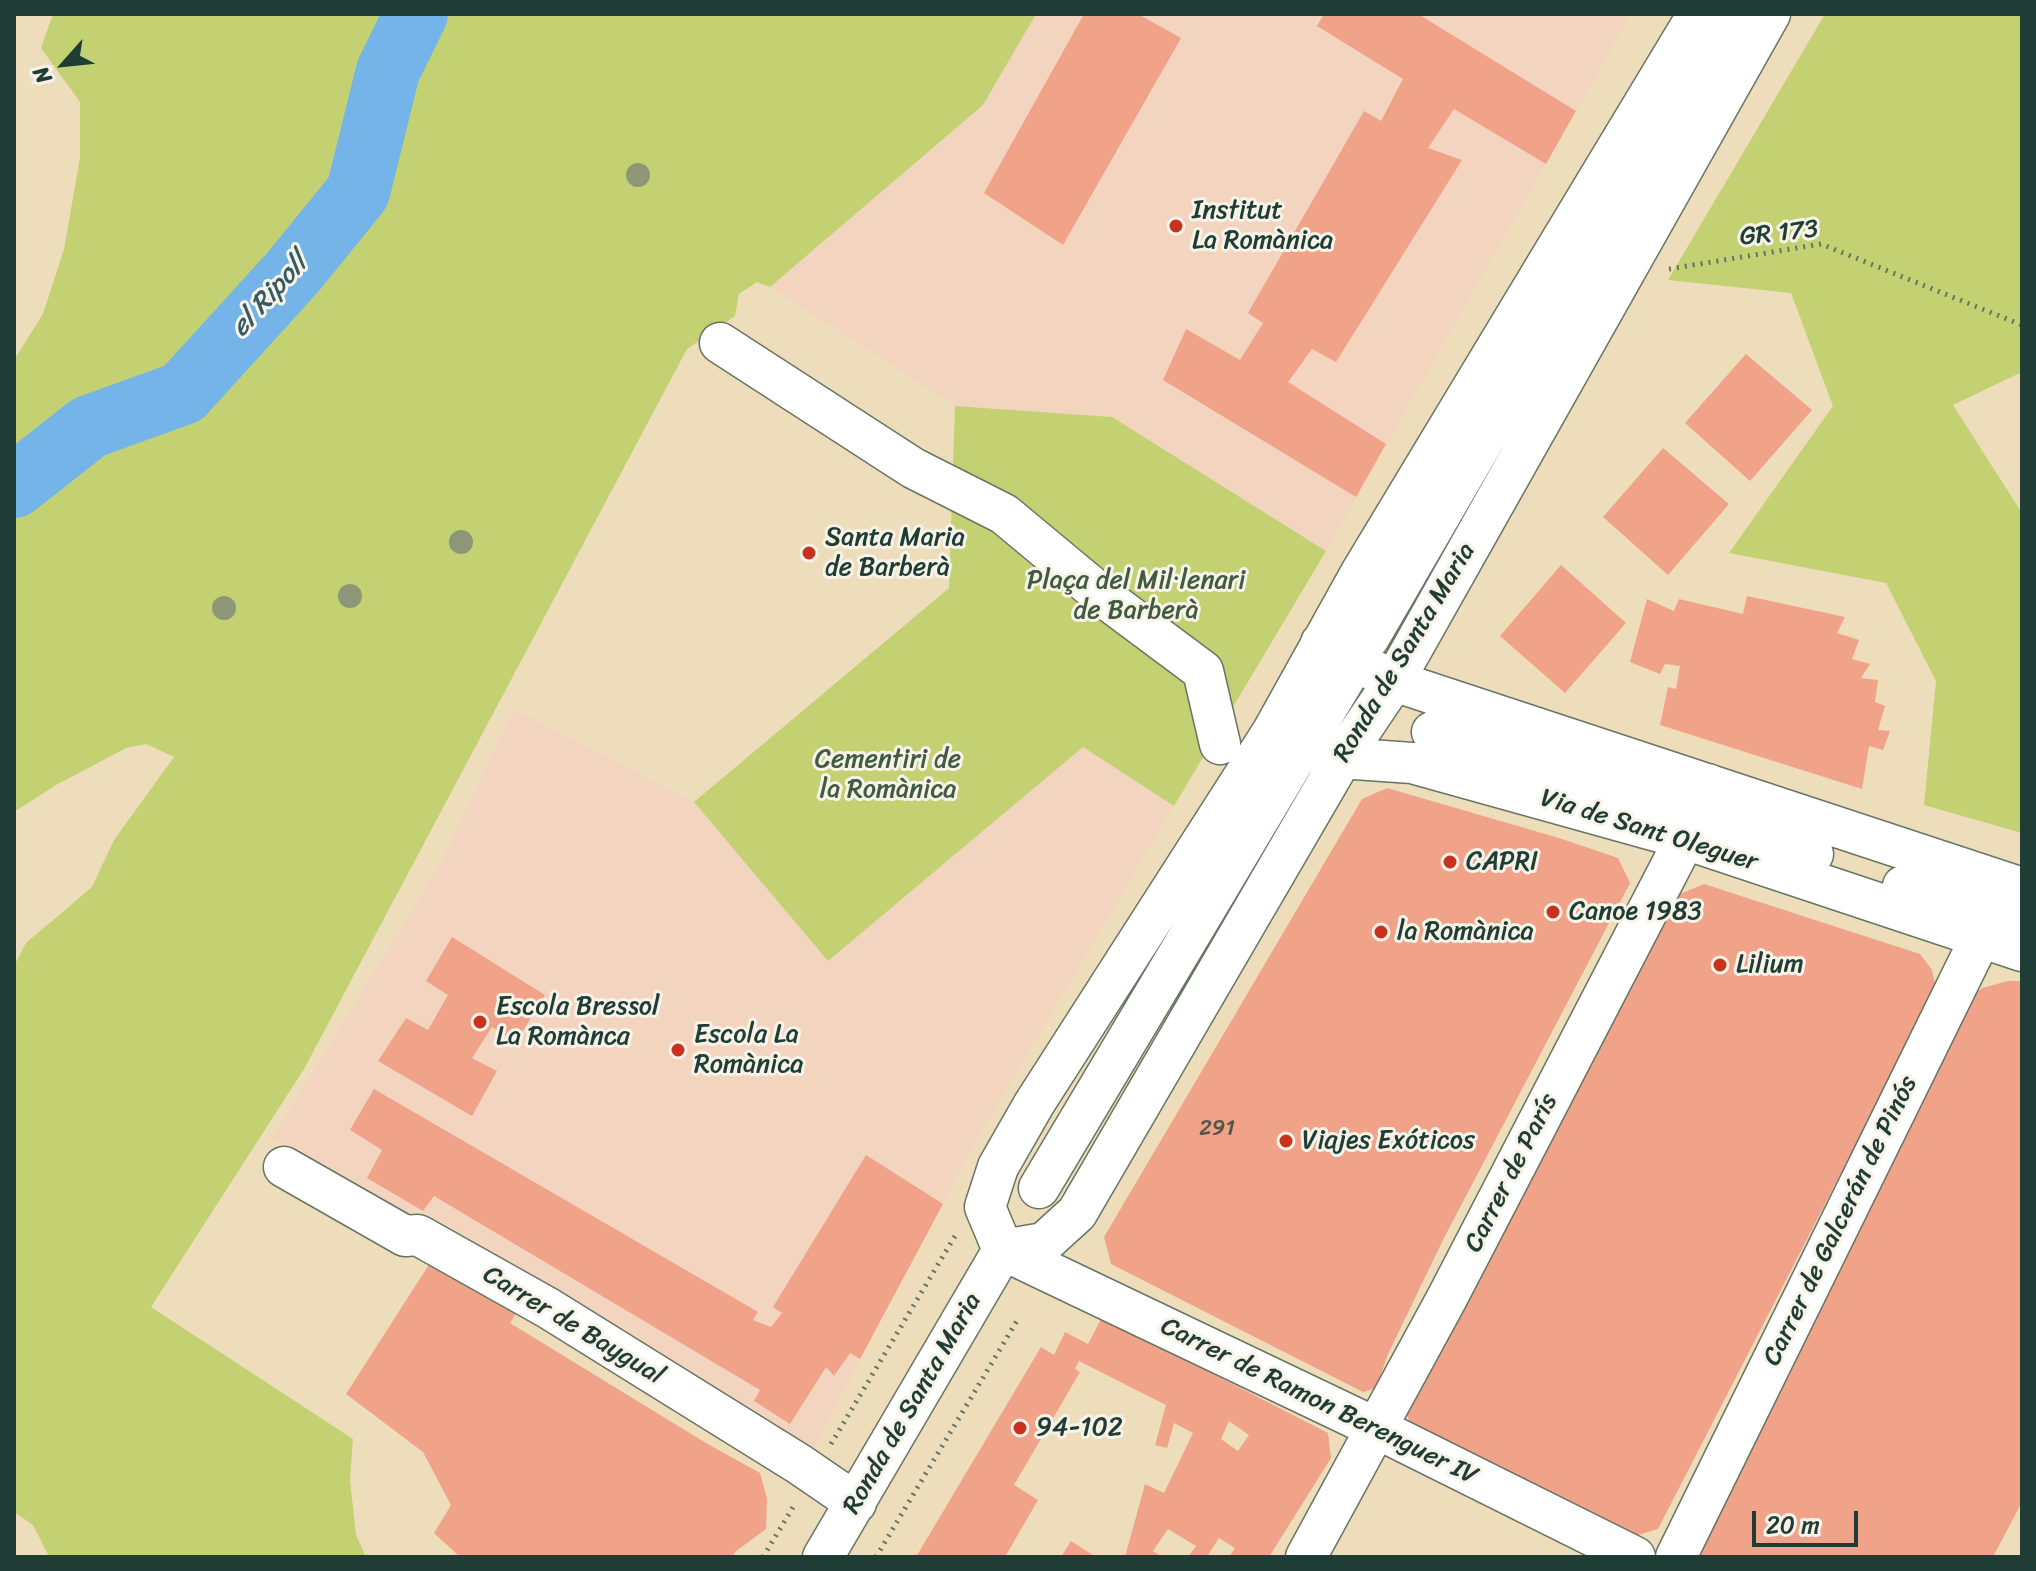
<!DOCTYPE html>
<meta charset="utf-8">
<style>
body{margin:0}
#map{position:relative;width:2036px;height:1571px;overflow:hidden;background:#edb;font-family:Sriracha,sans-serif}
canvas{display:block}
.frame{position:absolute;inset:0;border:16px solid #1f3d34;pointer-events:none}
.north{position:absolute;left:24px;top:24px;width:80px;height:80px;-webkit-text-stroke:6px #f7f3e8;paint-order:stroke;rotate:243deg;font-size:22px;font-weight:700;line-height:32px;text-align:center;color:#1f3d34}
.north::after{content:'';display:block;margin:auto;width:28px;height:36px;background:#1f3d34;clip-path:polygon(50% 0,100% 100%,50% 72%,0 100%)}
.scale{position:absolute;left:1752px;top:1511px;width:106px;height:36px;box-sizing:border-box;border:4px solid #1f3d34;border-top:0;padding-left:10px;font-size:24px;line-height:28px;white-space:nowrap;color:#1f3d34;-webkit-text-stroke:6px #f7f3e8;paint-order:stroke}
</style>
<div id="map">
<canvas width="2036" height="1571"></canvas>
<div class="frame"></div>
<div class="north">N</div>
<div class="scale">20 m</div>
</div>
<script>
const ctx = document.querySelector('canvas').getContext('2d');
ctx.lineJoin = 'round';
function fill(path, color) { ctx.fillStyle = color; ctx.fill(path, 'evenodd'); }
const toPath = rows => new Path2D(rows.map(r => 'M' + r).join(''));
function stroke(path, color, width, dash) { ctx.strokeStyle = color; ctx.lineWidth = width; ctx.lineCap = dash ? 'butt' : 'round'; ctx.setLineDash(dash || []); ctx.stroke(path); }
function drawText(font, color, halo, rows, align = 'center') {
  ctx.font = font + ' Sriracha,sans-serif'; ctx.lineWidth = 6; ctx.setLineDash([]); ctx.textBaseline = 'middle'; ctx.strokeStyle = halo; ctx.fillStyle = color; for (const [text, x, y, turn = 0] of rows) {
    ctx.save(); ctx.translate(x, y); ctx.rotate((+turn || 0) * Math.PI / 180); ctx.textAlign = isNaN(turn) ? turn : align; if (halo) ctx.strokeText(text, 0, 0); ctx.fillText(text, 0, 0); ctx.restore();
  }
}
fill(toPath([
 [1036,14,1623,14,1629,18,1326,551,1112,417,955,406,770,287,983,105],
 [514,709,694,802,828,961,1083,747,1174,806,967,1157,813,1450,416,1207,407,1220,272,1138,442,861]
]), '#f3d4bf');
fill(toPath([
 [53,14,1036,14,983,105,770,287,757,282,739,294,735,316,687,349,304,1069,151,1307,353,1439,350,1480,356,1535,366,1557,49,1557,33,1525,14,1512,14,966,26,943,92,887,114,840,174,757,146,744,126,748,56,785,14,812,14,360,43,314,64,249,80,158,80,102,41,48],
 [1825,14,2022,14,2022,372,1953,405,2022,513,2022,833,1924,805,1936,681,1886,583,1729,553,1833,406,1791,293,1668,280],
 [955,406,1112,417,1326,551,1174,806,1083,747,828,961,694,802,949,588]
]), '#c3d173');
stroke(toPath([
 [14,486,89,427,183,393,293,272,358,192,388,71,416,14]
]), '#75b4e8', 64);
fill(toPath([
 [1084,14,1138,14,1181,38,1063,245,984,193],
 [1324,14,1418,14,1576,111,1546,164,1454,109,1428,148,1462,160,1336,362,1312,349,1288,382,1386,444,1356,497,1163,380,1186,329,1240,360,1263,323,1248,313,1364,111,1381,121,1403,79,1317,26],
 [1746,354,1812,410,1750,481,1685,423],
 [1663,448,1729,504,1668,575,1603,517],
 [1561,565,1626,623,1565,693,1500,636],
 [1747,596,1845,617,1837,633,1859,640,1852,659,1870,664,1861,678,1878,680,1875,702,1885,706,1878,730,1890,731,1883,750,1869,746,1862,789,1660,725,1668,687,1676,689,1680,666,1665,664,1660,674,1630,662,1647,599,1674,611,1679,599,1743,614],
 [1387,788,1559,838,1618,858,1630,883,1444,1238,1388,1354,1376,1388,1363,1392,1111,1264,1104,1237,1362,799],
 [1704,884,1920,954,1932,970,1935,984,1918,1023,1658,1529,1631,1537,1415,1434,1406,1413,1657,914,1680,894],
 [452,937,545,995,516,1042,492,1027,472,1058,497,1071,472,1116,378,1061,406,1018,428,1030,448,995,426,981],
 [2008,981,2022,981,2022,1502,1993,1557,1694,1557,1965,1003,1982,988],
 [374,1089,758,1312,753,1320,771,1327,782,1313,773,1307,866,1155,943,1204,860,1359,850,1353,834,1376,826,1367,790,1424,754,1401,760,1390,434,1196,423,1211,367,1178,382,1150,350,1130],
 [430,1263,516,1313,510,1323,706,1443,760,1473,767,1499,766,1529,735,1552,732,1557,460,1557,434,1533,451,1505,423,1452,346,1394],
 [1102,1317,1328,1433,1331,1458,1269,1557,1229,1557,1235,1548,1219,1538,1208,1555,1212,1557,1188,1557,1196,1546,1168,1529,1153,1551,1162,1557,1125,1557,1145,1484,1164,1493,1193,1433,1174,1423,1167,1448,1155,1445,1166,1405,1079,1361,1075,1369,1080,1372,1014,1485,1038,1500,1005,1557,916,1557,1041,1347,1054,1355,1065,1332,1088,1344],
 [1229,1421,1249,1435,1238,1451,1221,1439],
 [1071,1541,1096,1557,1061,1557]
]), '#f0a388');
const minor = toPath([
 [720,343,913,468,1004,514,1105,598,1203,671,1220,744],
 [1369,638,1731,14],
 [1321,643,1394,681,2022,888],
 [1273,731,1302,748,1326,757,1412,763,1685,839,2022,951],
 [1432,732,1697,811,1813,854],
 [1312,733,1351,668],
 [1903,886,2022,918],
 [284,1167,405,1236,418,1235,548,1308,799,1464,856,1503],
 [1039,1188,1293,762],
 [1003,1250,1044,1243,1077,1213,1342,758,1394,681,1770,14],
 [1003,1250,985,1207,998,1167,1034,1104,1273,731,1362,571,1698,14],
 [1003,1250,1376,1428,1635,1557],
 [823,1557,1003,1250],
 [1306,1557,1447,1298,1685,839,1708,784],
 [1676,1557,1980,939,2000,881]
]);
stroke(minor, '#677563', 43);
stroke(toPath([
 [1669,269,1821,244,2022,325],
 [831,1444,955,1236],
 [763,1557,795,1504],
 [876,1557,1018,1319]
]), '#677563', 5, [2, 6]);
stroke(minor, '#fff', 40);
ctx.fillStyle = '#8e9678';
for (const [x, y] of [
 [638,175],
 [461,542],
 [350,596],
 [224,608]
]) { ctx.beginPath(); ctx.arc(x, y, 12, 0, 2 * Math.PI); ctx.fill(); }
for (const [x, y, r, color] of [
 [1176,226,8,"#c8321e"],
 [809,553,8,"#c8321e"],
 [1450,862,8,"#c8321e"],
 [1553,912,8,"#c8321e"],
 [1381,932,8,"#c8321e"],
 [1720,965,8,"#c8321e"],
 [480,1022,8,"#c8321e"],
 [678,1050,8,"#c8321e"],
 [1286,1141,8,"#c8321e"],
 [1020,1428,8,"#c8321e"]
]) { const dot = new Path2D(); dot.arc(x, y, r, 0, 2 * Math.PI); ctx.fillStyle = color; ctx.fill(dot); stroke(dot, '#f7f3e8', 3); }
drawText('22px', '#535649', null, [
 ["291",1217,1129]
]);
drawText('26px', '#1f3d34', '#f7f3e8', [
 ["Institut",1192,211],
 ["La Romànica",1192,241],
 ["Santa Maria",825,538],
 ["de Barberà",825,568],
 ["CAPRI",1466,862],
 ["Canoe 1983",1569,912],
 ["la Romànica",1397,932],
 ["Lilium",1736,965],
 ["Escola Bressol",496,1007],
 ["La Romànca",496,1037],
 ["Escola La",694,1035],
 ["Romànica",694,1065],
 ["Viajes Exóticos",1302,1141],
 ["94-102",1036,1428]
], 'left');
drawText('26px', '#1f3d34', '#f7f3e8', [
 ["GR 173",1779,234,-6],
 ["Ronda de Santa Maria",1405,653,-59],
 ["Via de Sant Oleguer",1649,831,17],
 ["Carrer de París",1512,1173,-63],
 ["Carrer de Galcerán de Pinós",1841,1221,-64],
 ["Carrer de Baygual",573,1326,31],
 ["Carrer de Ramon Berenguer IV",1319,1402,26],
 ["Ronda de Santa Maria",913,1404,-60]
]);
drawText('26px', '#405b41', '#f7f3e8', [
 ["Plaça del Mil·lenari",1136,581],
 ["de Barberà",1136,611],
 ["Cementiri de",888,760],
 ["la Romànica",888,790]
]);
drawText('italic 28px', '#345b61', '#f7f3e8', [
 ["el Ripoll",270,296,-48]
]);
</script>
